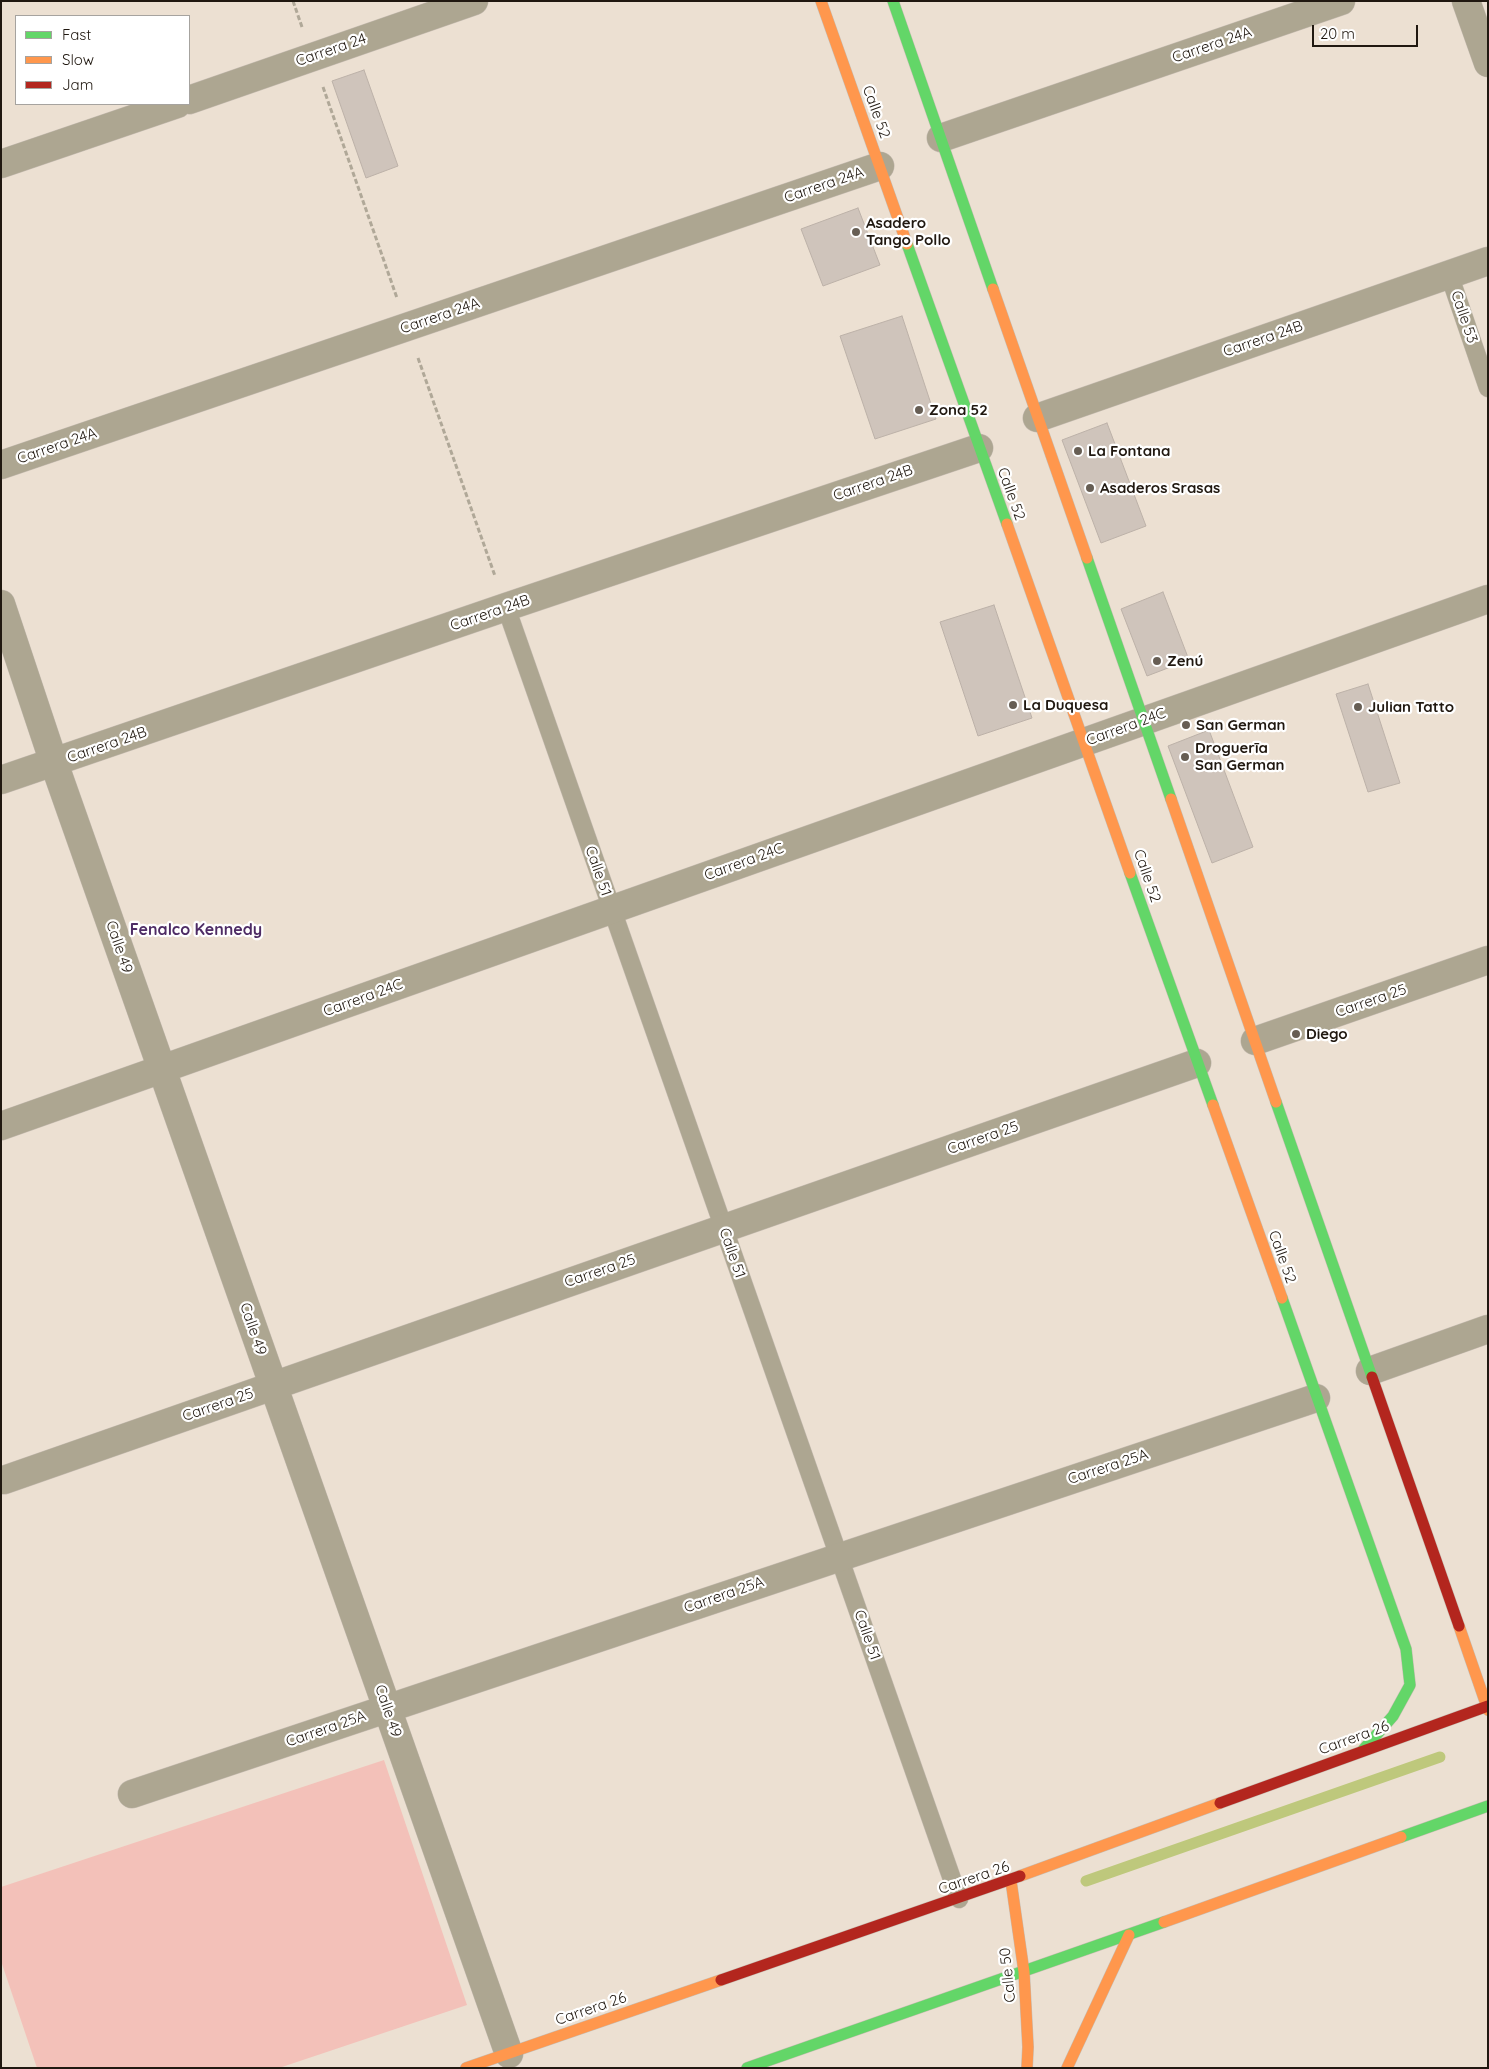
<!DOCTYPE html>
<meta charset="utf-8">
<style>
body{margin:0}
#map{position:relative;width:1489px;height:2069px;overflow:hidden;background:#ece0d2;font-family:Quicksand,sans-serif}
canvas{display:block}
.frame{position:absolute;inset:0;border:2px solid #201810;pointer-events:none}
.legend{position:absolute;left:15px;top:15px;width:175px;height:90px;box-sizing:border-box;background:#fff;border:1px solid #a6a39f;margin:0;padding:6px 9px;list-style:none;font-size:15px;color:#201810}
.legend li{display:flex;align-items:center;gap:10px;height:25px}
.legend b{width:25px;border:1px solid #a6a39f}
.scale{position:absolute;left:1312px;top:25px;width:106px;height:22px;box-sizing:border-box;border:2px solid #201810;border-top:0;padding-left:6px;font-size:15px;line-height:18px;white-space:nowrap;color:#201810;-webkit-text-stroke:4px #fff;paint-order:stroke}
</style>
<div id="map">
<canvas width="1489" height="2069"></canvas>
<div class="frame"></div>
<ul class="legend">
<li><b style="height:6px;background:#63d668"></b>Fast</li>
<li><b style="height:6px;background:#ff974d"></b>Slow</li>
<li><b style="height:6px;background:#b3261e"></b>Jam</li>
</ul>
<div class="scale">20 m</div>
</div>
<script>
const ctx = document.querySelector('canvas').getContext('2d');
ctx.lineJoin = 'round';
function fill(path, color) { ctx.fillStyle = color; ctx.fill(path, 'evenodd'); }
const toPath = rows => new Path2D(rows.map(r => 'M' + r).join(''));
function stroke(path, color, width, dash) { ctx.strokeStyle = color; ctx.lineWidth = width; ctx.lineCap = dash ? 'butt' : 'round'; ctx.setLineDash(dash || []); ctx.stroke(path); }
function drawText(font, color, halo, rows, align = 'center') {
  ctx.font = font + ' Quicksand,sans-serif'; ctx.lineWidth = 4.5; ctx.setLineDash([]); ctx.textBaseline = 'middle'; ctx.strokeStyle = halo; ctx.fillStyle = color; for (const [text, x, y, turn = 0] of rows) {
    ctx.save(); ctx.translate(x, y); ctx.rotate((+turn || 0) * Math.PI / 180); ctx.textAlign = isNaN(turn) ? turn : align; if (halo) ctx.strokeText(text, 0, 0); ctx.fillText(text, 0, 0); ctx.restore();
  }
}
fill(toPath([
 [384,1760,467,2005,279,2068,37,2068,1,1961,1,1887]
]), '#f3c1b9');
stroke(toPath([
 [1086,1881,1440,1757]
]), '#bec87c', 11);
const building = toPath([
 [364,70,398,166,366,178,332,81,364,70],
 [858,208,880,265,823,286,801,229,858,208],
 [902,316,936,419,875,439,840,336,902,316],
 [1107,423,1146,526,1101,543,1062,440,1107,423],
 [1163,592,1189,660,1147,676,1121,609,1163,592],
 [994,605,1032,718,978,736,940,622,994,605],
 [1368,684,1400,783,1368,792,1336,694,1368,684],
 [1209,730,1253,847,1212,863,1168,746,1209,730]
]);
fill(building, '#cfc4bb');
stroke(building, '#bcb1a8', 1);
const lane = toPath([
 [1449,274,1488,388],
 [506,607,959,1899]
]);
const street = toPath([
 [1466,1,1488,63],
 [189,100,474,1],
 [941,138,1341,1],
 [1,164,177,104],
 [1037,418,1488,261],
 [1,465,880,166],
 [1,604,54,763,509,2054],
 [1,780,506,607,979,448],
 [1255,1041,1488,960],
 [1,1126,1488,599],
 [1370,1371,1488,1329],
 [4,1480,1197,1063],
 [132,1794,1316,1398]
]);
const fast = toPath([
 [893,1,993,289],
 [907,244,1007,524],
 [1087,558,1171,799],
 [1130,873,1213,1105],
 [1276,1102,1372,1377],
 [1282,1298,1406,1649,1410,1685,1393,1716,1363,1750],
 [1401,1837,1488,1806],
 [747,2068,1164,1922]
]);
const slow = toPath([
 [821,1,907,244],
 [993,289,1087,558],
 [1007,524,1130,873],
 [1171,799,1276,1102],
 [1213,1105,1282,1298],
 [1459,1626,1488,1710],
 [1020,1876,1220,1803],
 [1011,1881,1024,1972,1028,2047,1027,2068],
 [1164,1922,1401,1837],
 [466,2068,721,1980],
 [1067,2068,1129,1935]
]);
const jam = toPath([
 [1372,1377,1459,1626],
 [1220,1803,1488,1706],
 [721,1980,1020,1876]
]);
stroke(lane, '#c6bcb2', 19);
stroke(street, '#c6bcb2', 29);
stroke(fast, '#c6bcb2', 12);
stroke(slow, '#c6bcb2', 12);
stroke(jam, '#c6bcb2', 12);
stroke(toPath([
 [293,1,302,27],
 [323,87,397,298],
 [418,358,495,576]
]), '#b0a898', 3, [5, 2.5]);
stroke(lane, '#ada691', 18);
stroke(street, '#ada691', 28);
stroke(fast, '#63d668', 11);
stroke(slow, '#ff974d', 11);
stroke(jam, '#b3261e', 11);
for (const [x, y, r, color] of [
 [856,232,5,"#675e54"],
 [919,410,5,"#675e54"],
 [1078,451,5,"#675e54"],
 [1090,488,5,"#675e54"],
 [1157,661,5,"#675e54"],
 [1013,705,5,"#675e54"],
 [1358,707,5,"#675e54"],
 [1186,725,5,"#675e54"],
 [1185,757,5,"#675e54"],
 [1296,1034,5,"#675e54"]
]) { const dot = new Path2D(); dot.arc(x, y, r, 0, 2 * Math.PI); ctx.fillStyle = color; ctx.fill(dot); stroke(dot, '#fff', 2); }
drawText('15px', '#201810', '#fff', [
 ["Carrera 24A",1212,45,-19],
 ["Carrera 24",331,50,-19],
 ["Calle 52",876,112,70],
 ["Carrera 24A",824,185,-19],
 ["Carrera 24A",440,316,-19],
 ["Calle 53",1464,317,71],
 ["Carrera 24B",1263,339,-19],
 ["Carrera 24A",57,446,-19],
 ["Carrera 24B",873,483,-19],
 ["Calle 52",1011,494,70],
 ["Carrera 24B",490,613,-19],
 ["Carrera 24C",1126,727,-20],
 ["Carrera 24B",107,745,-19],
 ["Carrera 24C",744,862,-20],
 ["Calle 51",598,871,71],
 ["Calle 52",1147,876,71],
 ["Calle 49",119,947,71],
 ["Carrera 24C",363,998,-20],
 ["Carrera 25",1371,1001,-19],
 ["Carrera 25",983,1138,-19],
 ["Calle 51",732,1253,71],
 ["Calle 52",1282,1257,70],
 ["Carrera 25",600,1271,-19],
 ["Calle 49",253,1329,71],
 ["Carrera 25",218,1405,-19],
 ["Carrera 25A",1108,1467,-18],
 ["Carrera 25A",724,1595,-19],
 ["Calle 51",867,1635,71],
 ["Calle 49",388,1711,71],
 ["Carrera 25A",326,1729,-19],
 ["Carrera 26",1354,1738,-20],
 ["Carrera 26",974,1878,-19],
 ["Calle 50",1008,1975,-96],
 ["Carrera 26",591,2009,-19]
]);
drawText('bold 15px', '#201810', '#fff', [
 ["Asadero",866,223],
 ["Tango Pollo",866,240],
 ["Zona 52",929,410],
 ["La Fontana",1088,451],
 ["Asaderos Srasas",1100,488],
 ["Zenú",1167,661],
 ["La Duquesa",1023,705],
 ["Julian Tatto",1368,707],
 ["San German",1196,725],
 ["Droguerīa",1195,748],
 ["San German",1195,765],
 ["Diego",1306,1034]
], 'left');
drawText('bold 16px', '#4e2c65', '#fff', [
 ["Fenalco Kennedy",196,930]
]);
</script>
